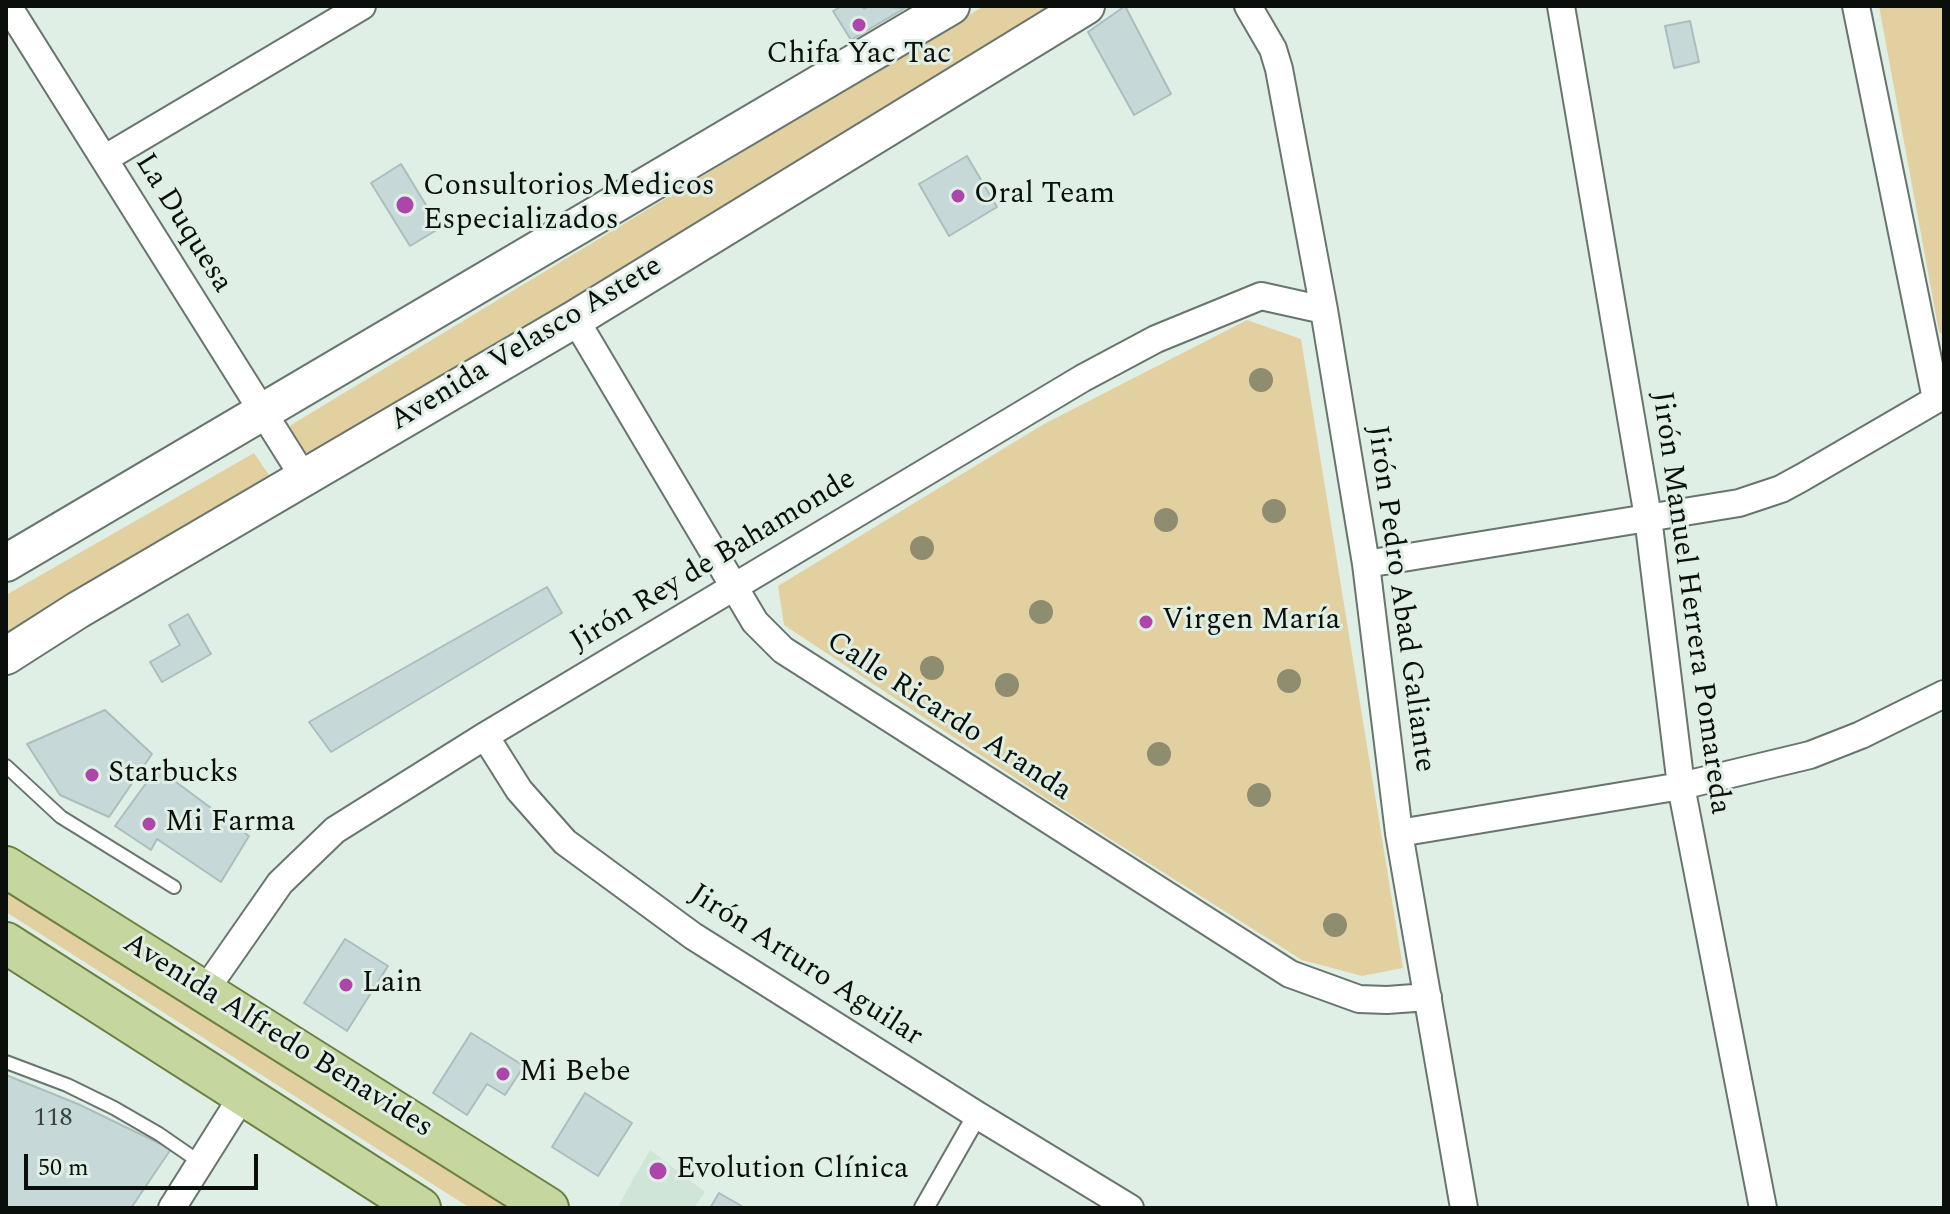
<!DOCTYPE html>
<meta charset="utf-8">
<style>
body{margin:0}
#map{position:relative;width:1950px;height:1214px;overflow:hidden;background:#e0efe5;font-family:Spectral,serif}
canvas{display:block}
.frame{position:absolute;inset:0;border:8px solid #0a0f0c;pointer-events:none}
.scale{position:absolute;left:24px;top:1154px;width:234px;height:36px;box-sizing:border-box;border:4px solid #0a0f0c;border-top:0;padding-left:10px;font-size:24px;line-height:28px;white-space:nowrap;color:#0a0f0c;-webkit-text-stroke:6px #e0efe5;paint-order:stroke}
</style>
<div id="map">
<canvas width="1950" height="1214"></canvas>
<div class="frame"></div>
<div class="scale">50 m</div>
</div>
<script>
const ctx = document.querySelector('canvas').getContext('2d');
ctx.lineJoin = 'round';
function fill(path, color) { ctx.fillStyle = color; ctx.fill(path, 'evenodd'); }
const toPath = rows => new Path2D(rows.map(r => 'M' + r).join(''));
function stroke(path, color, width, dash) { ctx.strokeStyle = color; ctx.lineWidth = width; ctx.lineCap = dash ? 'butt' : 'round'; ctx.setLineDash(dash || []); ctx.stroke(path); }
function drawText(font, color, halo, rows, align = 'center') {
  ctx.font = font + ' Spectral,serif'; ctx.lineWidth = 6; ctx.setLineDash([]); ctx.textBaseline = 'middle'; ctx.strokeStyle = halo; ctx.fillStyle = color; for (const [text, x, y, turn = 0] of rows) {
    ctx.save(); ctx.translate(x, y); ctx.rotate((+turn || 0) * Math.PI / 180); ctx.textAlign = isNaN(turn) ? turn : align; if (halo) ctx.strokeText(text, 0, 0); ctx.fillText(text, 0, 0); ctx.restore();
  }
}
fill(toPath([
 [650,1150,705,1192,694,1208,617,1208]
]), '#cfe5d7');
fill(toPath([
 [984,6,1052,6,315,455,303,451,288,439,291,425],
 [1879,6,1944,6,1944,336,1939,332],
 [1247,320,1301,339,1403,968,1362,976,1302,960,1050,801,784,625,778,586,1044,424],
 [254,453,271,478,6,637,6,595],
 [6,881,524,1208,470,1208,6,912]
]), '#e3d0a0');
const building = toPath([
 [842,6,862,6,864,9,869,6,905,8,851,40,833,11,842,6],
 [1125,6,1171,94,1134,115,1088,32,1125,6],
 [1690,21,1699,62,1674,68,1665,26,1690,21],
 [967,156,997,207,949,236,919,184,967,156],
 [401,164,440,228,410,246,371,183,401,164],
 [547,587,562,613,331,752,309,722,547,587],
 [188,614,211,654,162,682,150,662,180,645,169,625,188,614],
 [105,710,152,754,109,817,60,795,27,744,105,710],
 [157,768,249,836,221,882,157,839,151,850,115,826,157,768],
 [345,939,388,966,347,1031,304,1003,345,939],
 [471,1033,524,1066,505,1095,487,1084,467,1115,433,1093,471,1033],
 [6,1075,78,1104,171,1149,131,1208,6,1208,6,1075],
 [585,1093,632,1123,598,1176,552,1147,585,1093],
 [719,1193,745,1208,710,1208,719,1193]
]);
fill(building, '#c6d9d8');
stroke(building, '#abbebd', 2);
const service = toPath([
 [6,766,61,817,174,887],
 [6,1062,67,1085,114,1108,159,1134,201,1163]
]);
const pedestrian = toPath([
 [924,1208,977,1115]
]);
const minor = toPath([
 [8,6,303,476],
 [1248,6,1273,49,1279,69,1324,310,1366,564,1399,833,1464,1208],
 [1561,6,1648,517,1681,786,1763,1208],
 [1856,6,1936,399],
 [104,159,362,6],
 [575,319,755,622,783,650,1290,974,1359,999,1387,1000,1428,997],
 [1366,564,1739,503,1781,489,1803,477,1944,395],
 [485,736,519,790,565,842,693,936,977,1115,1130,1208],
 [1399,833,1681,786,1810,755,1861,735,1944,694],
 [204,992,280,883,335,830,485,736,1083,378,1156,339,1261,296,1324,310],
 [172,1208,243,1095]
]);
const secondary = toPath([
 [6,563,951,6],
 [6,656,78,610,575,319,1086,6]
]);
const primary = toPath([
 [6,867,548,1208],
 [6,943,420,1208]
]);
stroke(service, '#68756d', 16);
stroke(pedestrian, '#68756d', 22);
stroke(minor, '#68756d', 30);
stroke(secondary, '#68756d', 40);
stroke(primary, '#6a7f41', 44);
stroke(service, '#fff', 12);
stroke(pedestrian, '#fff', 18);
stroke(minor, '#fff', 26);
stroke(secondary, '#fff', 36);
stroke(primary, '#c5d69e', 40);
ctx.fillStyle = '#8f8d6f';
for (const [x, y] of [
 [1261,380],
 [1274,511],
 [1166,520],
 [922,548],
 [1041,612],
 [932,668],
 [1289,681],
 [1007,685],
 [1159,754],
 [1259,795],
 [1335,925]
]) { ctx.beginPath(); ctx.arc(x, y, 12, 0, 2 * Math.PI); ctx.fill(); }
for (const [x, y, r, color] of [
 [859,25,8,"#ad46aa"],
 [958,196,8,"#ad46aa"],
 [405,205,10,"#ad46aa"],
 [1146,622,8,"#ad46aa"],
 [92,775,8,"#ad46aa"],
 [149,824,8,"#ad46aa"],
 [346,985,8,"#ad46aa"],
 [503,1074,8,"#ad46aa"],
 [658,1171,10,"#ad46aa"]
]) { const dot = new Path2D(); dot.arc(x, y, r, 0, 2 * Math.PI); ctx.fillStyle = color; ctx.fill(dot); stroke(dot, '#e0efe5', 3); }
drawText('26px', '#39423f', null, [
 ["118",53,1120]
]);
drawText('30px', '#0a0f0c', '#e0efe5', [
 ["Chifa Yac Tac",859,56,"center"],
 ["Consultorios Medicos",423,188],
 ["Especializados",423,222],
 ["Oral Team",974,196],
 ["Virgen María",1162,622],
 ["Starbucks",108,775],
 ["Mi Farma",165,824],
 ["Lain",362,985],
 ["Mi Bebe",519,1074],
 ["Evolution Clínica",676,1171]
], 'left');
drawText('30px', '#0a0f0c', '#e0efe5', [
 ["La Duquesa",182,224,58],
 ["Avenida Velasco Astete",527,345,-31],
 ["Jirón Rey de Bahamonde",714,562,-31],
 ["Jirón Pedro Abad Galiante",1399,599,82],
 ["Jirón Manuel Herrera Pomareda",1689,603,82],
 ["Calle Ricardo Aranda",948,718,33],
 ["Jirón Arturo Aguilar",805,967,33],
 ["Avenida Alfredo Benavides",277,1037,32]
]);
</script>
